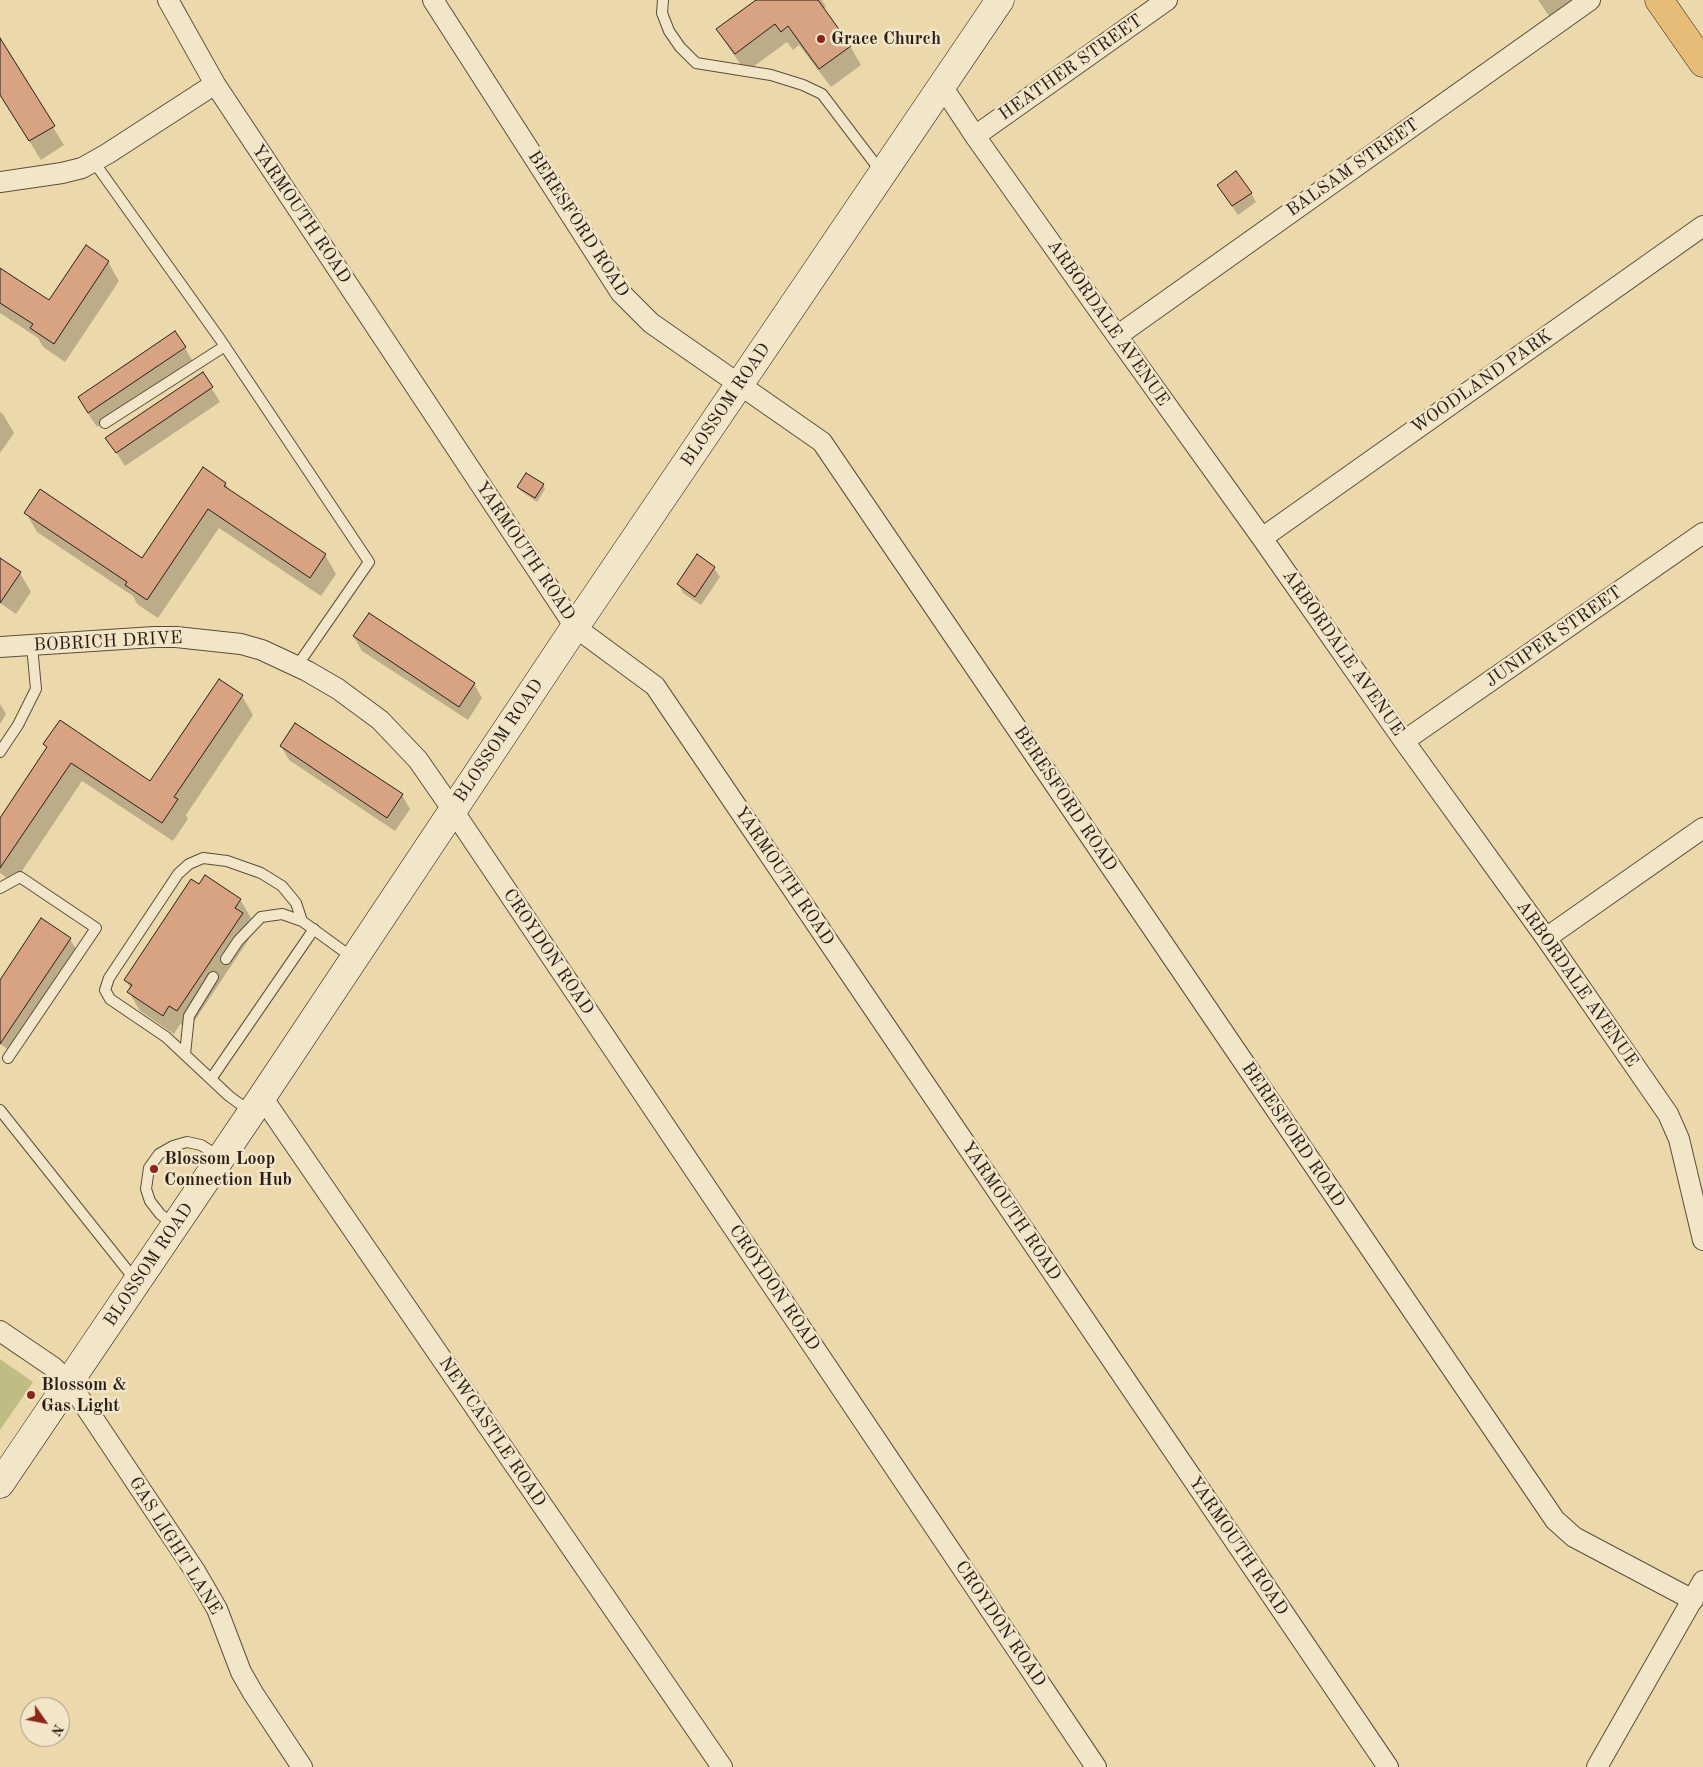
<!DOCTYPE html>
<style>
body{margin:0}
#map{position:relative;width:1703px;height:1767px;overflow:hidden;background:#ecd9ab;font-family:"Old Standard TT",serif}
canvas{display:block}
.north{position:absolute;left:20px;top:1697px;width:50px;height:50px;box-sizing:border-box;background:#f3e6c8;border:1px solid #a29681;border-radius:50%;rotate:123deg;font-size:14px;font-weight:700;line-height:20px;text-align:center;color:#291f17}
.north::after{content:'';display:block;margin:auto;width:18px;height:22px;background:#8f2418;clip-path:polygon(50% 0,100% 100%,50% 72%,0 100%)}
</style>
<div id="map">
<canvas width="1703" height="1767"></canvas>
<div class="north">N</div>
</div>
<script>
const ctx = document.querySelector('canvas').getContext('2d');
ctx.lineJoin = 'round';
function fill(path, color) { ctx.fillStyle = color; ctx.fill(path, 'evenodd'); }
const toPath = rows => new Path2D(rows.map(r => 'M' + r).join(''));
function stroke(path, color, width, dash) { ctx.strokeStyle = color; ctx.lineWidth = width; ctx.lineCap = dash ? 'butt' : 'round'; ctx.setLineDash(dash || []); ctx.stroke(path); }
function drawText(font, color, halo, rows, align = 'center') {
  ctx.font = font + ' "Old Standard TT",serif'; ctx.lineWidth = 5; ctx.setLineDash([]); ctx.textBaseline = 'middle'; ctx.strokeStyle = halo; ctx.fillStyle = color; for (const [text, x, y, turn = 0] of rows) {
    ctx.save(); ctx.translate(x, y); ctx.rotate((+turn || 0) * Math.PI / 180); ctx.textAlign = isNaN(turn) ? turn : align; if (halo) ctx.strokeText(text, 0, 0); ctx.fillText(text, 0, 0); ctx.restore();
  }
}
fill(toPath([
 [0,1359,33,1382,0,1430]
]), '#bfbd83');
fill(toPath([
 [754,0,822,0,826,7,823,9,850,46,861,65,831,87,799,45,793,50,787,42,746,72,729,48,718,29,755,2],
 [1538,0,1579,0,1552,20],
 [0,41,64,145,41,160,0,94],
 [1218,186,1251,193,1256,202,1238,215],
 [86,247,108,262,119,281,65,362,43,347,38,338,0,313,0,269,49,302],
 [185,348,193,362,97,427,87,412],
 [203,374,220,402,125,466,107,438],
 [0,412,3,414,14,433,0,453],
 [203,469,226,484,230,492,325,555,336,574,321,596,219,528,158,618,137,604,133,596,37,532,26,513,143,559],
 [543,485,545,489,537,502,521,491,518,487],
 [697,556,714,568,720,577,701,605,683,593,678,584],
 [0,559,20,573,31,592,16,614,0,603],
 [354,637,474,684,482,698,468,720,362,651],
 [242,696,253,715,186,815,188,819,173,841,82,781,14,883,0,873,0,820,48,749,45,744,151,783],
 [0,704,6,714,0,724],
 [281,746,402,795,410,809,395,831,289,760],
 [199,886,240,899,251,918,247,924,253,933,189,1029,180,1024,174,1034,140,1011,129,992,131,989,125,980],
 [42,920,70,939,78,953,12,1052,0,1044,0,982]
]), '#0003');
const building = toPath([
 [756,0,818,0,851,46,819,69,788,26,781,32,775,24,735,54,716,29,756,0],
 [0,38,55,126,29,141,0,95,0,38],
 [1236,171,1252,193,1232,206,1217,185,1236,171],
 [86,245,109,261,54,344,30,328,33,324,0,303,0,268,49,300,86,245],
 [175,331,186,347,88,413,78,397,175,331],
 [203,372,213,387,116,453,105,438,203,372],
 [203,467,226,483,224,486,326,554,310,578,208,509,147,600,125,585,127,582,24,513,40,489,142,558,203,467],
 [526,473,544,484,535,498,517,487,526,473],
 [697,554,715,567,695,597,677,584,697,554],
 [0,558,21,572,0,603,0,558],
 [369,613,475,683,459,707,353,636,369,613],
 [219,679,243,695,174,797,178,799,162,823,71,763,0,868,0,818,47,747,43,744,60,720,150,781,219,679],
 [295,723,403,794,387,818,280,746,295,723],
 [205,875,241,899,235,908,243,913,177,1011,169,1006,163,1016,127,992,132,985,124,980,191,879,199,884,205,875],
 [41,918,71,938,0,1044,0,980,41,918]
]);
fill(building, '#d8a383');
stroke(building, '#291f17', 1);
const lane = toPath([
 [663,0,662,13,669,31,680,47,696,63,771,75,803,85,822,94,882,173],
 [94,162,220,339,369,562,297,666],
 [105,423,225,346],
 [0,752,18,725,36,689,32,646],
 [0,888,20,877,96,928,8,1058],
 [226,959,238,941,261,917,282,914,302,921],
 [185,1054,189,1016,213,977],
 [211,1079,314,929],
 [0,1110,136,1281],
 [251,1112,229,1096,166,1037,110,999,105,990,109,978,178,874,189,864,203,858,227,861,261,873,282,886,296,903,302,921,353,958],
 [174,1225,160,1214,150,1201,146,1189,149,1168,159,1154,173,1146,187,1142,201,1145,220,1157]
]);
const street = toPath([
 [168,0,215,84,575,627,655,686,1388,1767],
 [433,0,621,293,651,323,822,442,1555,1520,1574,1537,1693,1600],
 [942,86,975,136,1117,336,1262,538,1404,741,1546,938,1668,1114,1679,1139,1703,1240],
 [975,136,1167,0],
 [0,182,62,173,82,168,107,154,215,84],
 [1117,336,1590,0],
 [1262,538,1703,226],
 [0,647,154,637,176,637,241,644,262,650,307,671,338,689,380,720,418,760,452,809,1096,1767],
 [1404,741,1703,533],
 [1546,938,1703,828],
 [262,1097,722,1767],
 [0,1331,53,1367,69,1382,195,1571,217,1609,241,1672,253,1693,302,1767],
 [1597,1767,1703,1581]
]);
const secondary = toPath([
 [0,1484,262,1097,575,627,1000,0]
]);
const primary = toPath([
 [1659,0,1703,63]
]);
stroke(lane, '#5a4e3c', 12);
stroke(street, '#5a4e3c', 22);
stroke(secondary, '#291f17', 29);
stroke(primary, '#291f17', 29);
stroke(lane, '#f3e6c8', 10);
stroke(street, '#f3e6c8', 20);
stroke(secondary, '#f3e6c8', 28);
stroke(primary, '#e6bc76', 28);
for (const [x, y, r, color] of [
 [821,39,5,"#8f2418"],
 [154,1169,5,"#8f2418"],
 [31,1395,5,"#8f2418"]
]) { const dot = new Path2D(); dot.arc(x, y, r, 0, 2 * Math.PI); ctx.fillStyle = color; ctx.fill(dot); stroke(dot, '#f3e6c8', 2); }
drawText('bold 18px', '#291f17', '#f3e6c8', [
 ["Grace Church",831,39],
 ["Blossom Loop",164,1159],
 ["Connection Hub",164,1180],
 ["Blossom &",41,1385],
 ["Gas Light",41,1406]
], 'left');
drawText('18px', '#291f17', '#f3e6c8', [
 ["HEATHER STREET",1071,68,-35],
 ["BALSAM STREET",1353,168,-35],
 ["YARMOUTH ROAD",301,214,56],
 ["BERESFORD ROAD",578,224,57],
 ["ARBORDALE AVENUE",1108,323,55],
 ["WOODLAND PARK",1482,382,-35],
 ["BLOSSOM ROAD",726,405,-56],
 ["YARMOUTH ROAD",525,551,56],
 ["JUNIPER STREET",1554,637,-35],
 ["BOBRICH DRIVE",108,642,-3],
 ["ARBORDALE AVENUE",1343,653,55],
 ["BLOSSOM ROAD",499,741,-56],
 ["BERESFORD ROAD",1065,799,56],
 ["YARMOUTH ROAD",784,876,56],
 ["CROYDON ROAD",548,952,56],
 ["ARBORDALE AVENUE",1577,984,55],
 ["BERESFORD ROAD",1293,1135,56],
 ["YARMOUTH ROAD",1011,1211,56],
 ["BLOSSOM ROAD",149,1265,-56],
 ["CROYDON ROAD",774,1288,56],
 ["NEWCASTLE ROAD",492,1432,56],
 ["GAS LIGHT LANE",175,1546,58],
 ["YARMOUTH ROAD",1238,1546,56],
 ["CROYDON ROAD",1000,1624,56]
]);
</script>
